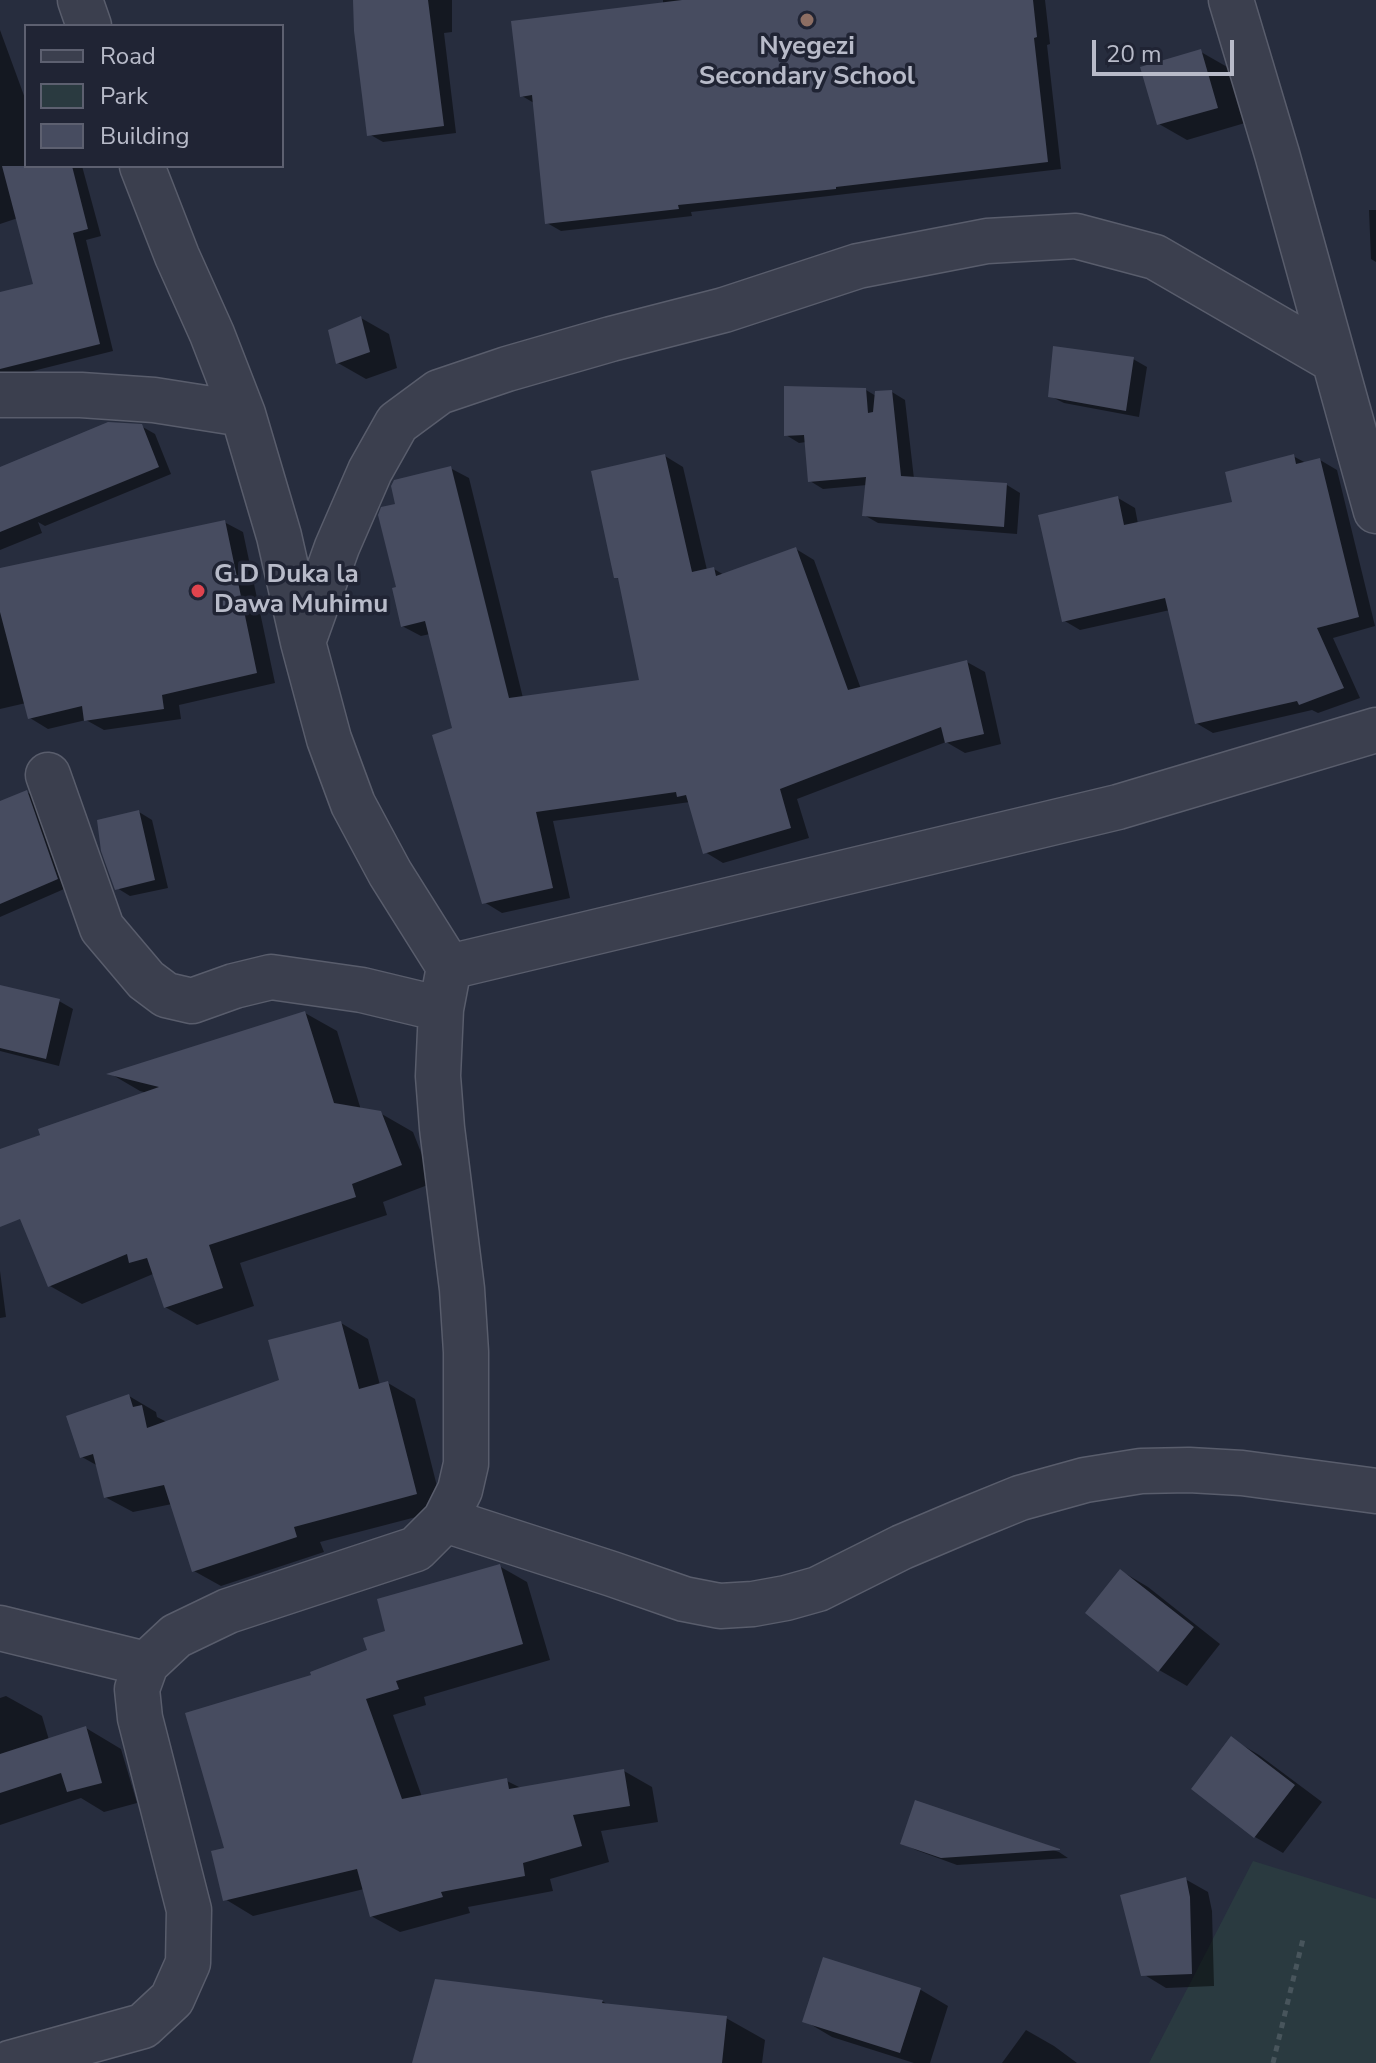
<!DOCTYPE html>
<style>
body{margin:0}
#map{position:relative;width:1376px;height:2063px;overflow:hidden;background:#272d3e;font-family:"Nunito Sans",sans-serif}
canvas{display:block}
.legend{position:absolute;left:24px;top:24px;width:260px;height:144px;box-sizing:border-box;background:#202434;border:2px solid #5d6070;margin:0;padding:10px 14px;list-style:none;font-size:24px;color:#b8bbc9}
.legend li{display:flex;align-items:center;gap:16px;height:40px}
.legend b{width:40px;border:2px solid #5d6070}
.scale{position:absolute;left:1092px;top:40px;width:142px;height:36px;box-sizing:border-box;border:4px solid #b8bbc9;border-top:0;padding-left:10px;font-size:24px;line-height:28px;white-space:nowrap;color:#b8bbc9;-webkit-text-stroke:6px #202434;paint-order:stroke}
</style>
<div id="map">
<canvas width="1376" height="2063"></canvas>
<ul class="legend">
<li><b style="height:10px;background:#3b3f4e"></b>Road</li>
<li><b style="height:22px;background:#2a3a40"></b>Park</li>
<li><b style="height:22px;background:#474c60"></b>Building</li>
</ul>
<div class="scale">20 m</div>
</div>
<script>
const ctx = document.querySelector('canvas').getContext('2d');
ctx.lineJoin = 'round';
function fill(path, color) { ctx.fillStyle = color; ctx.fill(path, 'evenodd'); }
const toPath = rows => new Path2D(rows.map(r => 'M' + r).join(''));
function stroke(path, color, width, dash) { ctx.strokeStyle = color; ctx.lineWidth = width; ctx.lineCap = dash ? 'butt' : 'round'; ctx.setLineDash(dash || []); ctx.stroke(path); }
function drawText(font, color, halo, rows, align = 'center') {
  ctx.font = font + ' "Nunito Sans",sans-serif'; ctx.lineWidth = 7; ctx.setLineDash([]); ctx.textBaseline = 'middle'; ctx.strokeStyle = halo; ctx.fillStyle = color; for (const [text, x, y, turn = 0] of rows) {
    ctx.save(); ctx.translate(x, y); ctx.rotate((+turn || 0) * Math.PI / 180); ctx.textAlign = isNaN(turn) ? turn : align; if (halo) ctx.strokeText(text, 0, 0); ctx.fillText(text, 0, 0); ctx.restore();
  }
}
fill(toPath([
 [1253,1861,1376,1899,1376,2063,1149,2063]
]), '#2a3a40');
fill(toPath([
 [355,0,452,0,452,32,444,33,456,133,383,142,369,134],
 [663,0,1045,0,1050,44,1047,45,1061,169,691,212,692,216,561,231,547,223,534,103,522,96,663,4],
 [0,30,26,101,26,166,82,166,101,236,86,240,113,351,5,378,0,375,0,294,36,285,18,218,0,224],
 [1201,52,1229,68,1245,123,1187,140,1159,124],
 [1369,210,1376,210,1376,262,1371,259],
 [361,318,389,334,397,368,366,379,338,363],
 [1133,359,1147,367,1139,417,1064,403,1050,396],
 [866,390,876,396,892,392,905,400,914,479,1007,485,1020,493,1017,534,878,523,864,515,867,485,823,489,810,481,806,442,799,443,786,435],
 [141,426,155,434,171,474,45,526,38,522,42,533,0,550,0,504],
 [665,456,683,467,707,570,714,569,724,575,796,549,814,560,861,689,967,662,985,672,1001,744,965,753,946,742,797,799,809,838,723,863,705,852,690,802,553,821,570,898,502,913,484,902,454,730,430,634,421,636,402,626,398,589,397,506,450,468,469,478,523,698,641,682,620,580,616,577],
 [1293,456,1306,463,1320,460,1337,470,1375,626,1333,638,1360,698,1318,713,1312,710,1213,733,1196,723,1170,610,1080,630,1063,620,1118,498,1135,508,1138,524,1235,503],
 [224,522,243,532,275,683,179,705,181,719,104,730,86,720,48,729,30,718,26,703,0,709,0,570],
 [27,792,40,800,71,886,0,917,0,803],
 [139,812,152,820,168,888,130,896,117,888],
 [0,987,59,1001,73,1009,59,1066,0,1051],
 [305,1013,337,1031,361,1110,380,1113,413,1132,433,1183,383,1202,387,1215,240,1263,254,1306,197,1325,165,1307,153,1274,82,1304,50,1286,0,1168,0,1151,147,1093,140,1091,111,1074],
 [0,1271,6,1317,0,1318],
 [341,1323,368,1339,380,1385,388,1383,415,1399,443,1510,320,1542,324,1552,221,1586,194,1571,172,1504,133,1512,105,1497,98,1466,82,1457,129,1396,156,1412,157,1417,167,1422,282,1381],
 [499,1566,527,1582,550,1660,424,1697,426,1705,393,1715,422,1797,507,1781,521,1788,624,1771,652,1787,658,1822,601,1831,609,1862,550,1879,553,1891,468,1907,470,1913,400,1932,371,1916,364,1889,253,1916,225,1899,226,1850,313,1676,369,1652,388,1632],
 [1121,1571,1148,1587,1220,1644,1187,1686,1159,1670],
 [6,1696,42,1716,49,1740,86,1728,121,1749,137,1803,104,1812,81,1798,0,1825,0,1698],
 [1232,1739,1259,1755,1322,1802,1283,1853,1255,1837,1193,1789],
 [916,1803,1059,1852,1068,1858,957,1865,916,1850,902,1843],
 [1185,1879,1208,1892,1212,1911,1214,1986,1166,1988,1143,1974],
 [824,1959,921,1990,948,2006,930,2063,914,2063,832,2037,805,2021],
 [602,2001,610,2006,726,2018,765,2040,762,2063,414,2063],
 [1026,2030,1054,2046,1077,2063,1002,2063]
]), '#0007');
fill(toPath([
 [353,0,428,0,444,126,367,136,354,31],
 [682,0,1033,0,1037,37,1034,38,1048,162,836,187,836,189,678,205,679,209,545,224,532,95,520,97,511,21],
 [1201,49,1218,108,1157,125,1140,67],
 [2,166,72,166,88,229,73,233,100,344,0,369,0,292,33,284],
 [361,316,370,352,336,364,328,330],
 [1053,346,1134,357,1126,411,1048,397],
 [784,386,866,388,868,413,873,412,875,391,892,390,901,476,1007,483,1004,527,862,516,866,477,808,482,804,435,784,436],
 [108,422,142,424,159,467,0,532,0,467],
 [665,454,692,572,714,567,716,576,796,547,848,690,967,660,984,734,945,743,941,727,780,789,791,828,703,854,686,795,677,797,676,792,536,812,553,888,482,904,432,735,452,728,425,621,401,627,392,588,396,587,378,515,381,507,395,504,391,486,394,480,451,466,509,698,639,680,618,578,614,578,591,471],
 [1294,454,1296,464,1320,458,1359,617,1317,628,1344,688,1299,705,1297,701,1195,724,1165,598,1062,622,1038,515,1118,496,1124,525,1232,502,1225,472],
 [225,520,257,673,162,695,164,709,84,721,82,706,28,719,0,612,0,568],
 [27,790,58,879,0,904,0,801],
 [139,810,155,880,115,890,101,851,97,820],
 [0,985,60,999,46,1059,0,1048],
 [305,1011,334,1103,381,1111,402,1165,352,1184,356,1197,209,1245,223,1288,164,1308,147,1258,129,1263,127,1254,48,1287,20,1219,0,1227,0,1149,40,1135,38,1129,159,1087,106,1074],
 [341,1321,359,1389,388,1381,417,1494,294,1527,297,1537,192,1572,164,1485,104,1498,93,1454,80,1458,66,1416,129,1394,133,1407,142,1405,147,1428,279,1380,268,1340],
 [500,1564,523,1644,396,1681,399,1689,366,1699,402,1799,507,1778,509,1789,624,1769,630,1806,573,1815,582,1846,523,1863,525,1876,441,1892,443,1897,370,1917,357,1869,223,1901,211,1851,224,1848,185,1713,311,1675,310,1672,367,1650,363,1638,385,1631,377,1599],
 [1120,1569,1194,1627,1158,1672,1085,1613],
 [86,1726,102,1783,67,1792,61,1773,0,1793,0,1754],
 [1231,1736,1295,1785,1254,1838,1191,1789],
 [915,1800,1060,1849,1060,1850,941,1858,900,1844],
 [1186,1877,1190,1897,1192,1974,1141,1976,1120,1895],
 [823,1957,921,1988,900,2053,802,2022],
 [435,1979,603,2000,602,2003,727,2016,722,2063,412,2063]
]), '#474c60');
const minor = toPath([
 [80,0,89,26],
 [1231,0,1277,154,1376,511],
 [0,395,81,395,154,400,243,414],
 [303,642,337,547,370,471,397,423,439,392,507,369,611,339,724,310,858,266,987,241,1076,236,1155,257,1333,360],
 [48,775,102,928,146,980,166,995,192,1001,234,986,271,977,362,990,441,1009],
 [449,967,1118,807,1376,730],
 [445,1520,612,1574,684,1599,720,1606,753,1604,786,1598,818,1589,902,1547,961,1522,1020,1498,1085,1480,1141,1471,1189,1470,1242,1473,1376,1491],
 [0,1628,146,1664],
 [10,2063,143,2026,172,1999,188,1963,189,1910,140,1718,137,1689,146,1664,176,1636,228,1611,416,1549,445,1520,460,1490,466,1464,466,1352,462,1289,442,1128,438,1076,441,1009,449,967,390,873,353,804,329,739,303,642,279,536,243,414,212,334,177,256,142,166]
]);
stroke(minor, '#595d6c', 47);
stroke(toPath([
 [1273,2063,1303,1939]
]), '#48555c', 5, [6, 6]);
stroke(minor, '#3b3f4e', 44);
for (const [x, y, r, color] of [
 [807,20,8,"#8d6e63"],
 [198,591,8,"#e0444e"]
]) { const dot = new Path2D(); dot.arc(x, y, r, 0, 2 * Math.PI); ctx.fillStyle = color; ctx.fill(dot); stroke(dot, '#202434', 3); }
drawText('bold 26px', '#b8bbc9', '#202434', [
 ["Nyegezi",807,48],
 ["Secondary School",807,78],
 ["G.D Duka la",214,576,"left"],
 ["Dawa Muhimu",214,606,"left"]
]);
</script>
